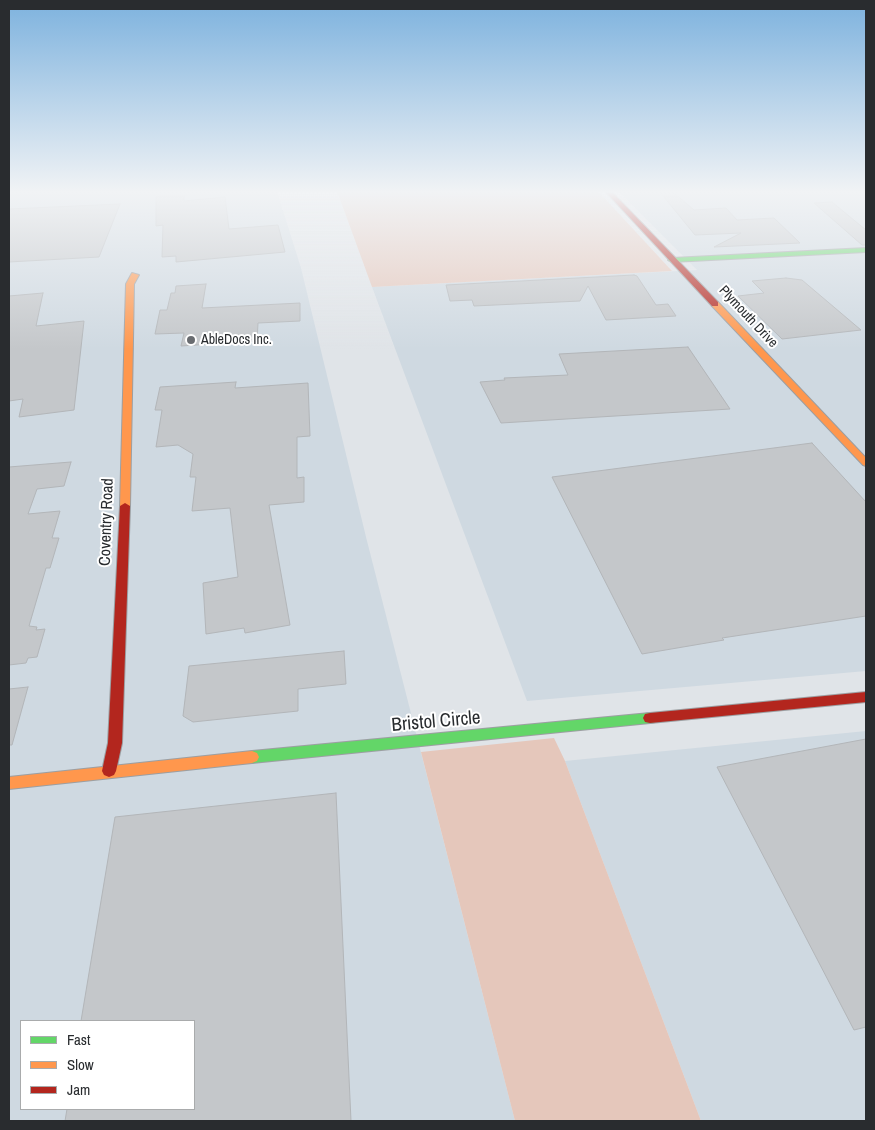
<!DOCTYPE html>
<style>
body{margin:0}
#map{position:relative;width:875px;height:1130px;overflow:hidden;background:#e0e4e8;font-family:"Archivo Narrow",sans-serif}
canvas{display:block}
.frame{position:absolute;inset:0;border:10px solid #292c2f;pointer-events:none}
.legend{position:absolute;left:20px;top:1020px;width:175px;height:90px;box-sizing:border-box;background:#fff;border:1px solid #a9abac;margin:0;padding:6px 9px;list-style:none;font-size:15px;color:#292c2f}
.legend li{display:flex;align-items:center;gap:10px;height:25px}
.legend b{width:25px;border:1px solid #a9abac}
</style>
<div id="map">
<canvas width="875" height="1130"></canvas>
<div class="frame"></div>
<ul class="legend">
<li><b style="height:6px;background:#63d668"></b>Fast</li>
<li><b style="height:6px;background:#ff974d"></b>Slow</li>
<li><b style="height:6px;background:#b3261e"></b>Jam</li>
</ul>
</div>
<script>
const ctx = document.querySelector('canvas').getContext('2d');
ctx.lineJoin = 'round';
function fill(path, color) { ctx.fillStyle = color; ctx.fill(path, 'evenodd'); }
const toPath = rows => new Path2D(rows.map(r => 'M' + r).join(''));
function stroke(path, color, width, dash) { ctx.strokeStyle = color; ctx.lineWidth = width; ctx.lineCap = dash ? 'butt' : 'round'; ctx.setLineDash(dash || []); ctx.stroke(path); }
function drawText(font, color, halo, rows, align = 'center') {
  ctx.font = font + ' "Archivo Narrow",sans-serif'; ctx.lineWidth = 4; ctx.setLineDash([]); ctx.textBaseline = 'middle'; ctx.strokeStyle = halo; ctx.fillStyle = color; for (const [text, x, y, turn = 0] of rows) {
    ctx.save(); ctx.translate(x, y); ctx.rotate((+turn || 0) * Math.PI / 180); ctx.textAlign = isNaN(turn) ? turn : align; if (halo) ctx.strokeText(text, 0, 0); ctx.fillText(text, 0, 0); ctx.restore();
  }
}
fill(toPath([
 [9,191,277,191,301,268,366,537,515,1121,9,1121],
 [21,1021,194,1021,194,1109,21,1109],
 [618,191,866,191,866,671,527,701,372,287,697,270],
 [866,731,866,1121,701,1121,565,761]
]), '#cfd9e1');
fill(toPath([
 [337,191,598,191,672,271,372,287],
 [554,738,565,761,701,1121,515,1121,421,752]
]), '#e5c7bb');
const building = toPath([
 [659,191,672,191,694,210,726,208,737,220,774,218,800,243,714,247,741,233,695,235,659,191],
 [169,195,184,195,184,201,225,197,229,229,278,225,285,252,176,262,176,256,162,257,163,225,156,226,156,197,169,195],
 [832,202,866,230,866,245,862,245,814,203,832,202],
 [120,204,99,257,9,262,9,209,120,204],
 [634,275,637,276,656,305,668,304,676,316,606,320,588,286,580,301,474,306,472,300,450,301,446,285,634,275],
 [786,278,802,280,861,330,782,339,738,296,764,293,752,281,786,278],
 [206,284,202,308,300,303,300,321,258,323,257,341,181,346,184,333,155,334,160,310,167,310,171,293,175,293,176,286,206,284],
 [43,293,36,326,84,321,74,410,19,417,23,399,9,401,9,296,43,293],
 [688,347,730,409,501,423,480,382,505,380,504,378,568,375,559,354,688,347],
 [236,382,235,388,308,383,310,436,297,437,297,478,304,477,304,502,269,505,290,625,245,633,244,628,206,634,203,583,238,577,230,508,192,511,196,477,190,477,193,454,178,445,156,447,162,410,155,410,160,387,236,382],
 [812,443,866,502,866,616,722,638,724,640,642,654,552,477,812,443],
 [71,462,64,486,37,489,28,514,60,511,52,538,59,538,50,568,46,568,29,626,37,627,36,630,45,629,37,657,28,658,26,663,9,665,9,467,71,462],
 [344,651,346,684,298,689,298,711,193,722,183,716,189,666,344,651],
 [28,687,12,745,9,745,9,689,28,687],
 [866,739,866,1027,854,1030,717,767,866,739],
 [336,793,351,1121,65,1121,67,1109,194,1109,194,1021,81,1021,115,817,336,793]
]);
fill(building, '#c4c7ca');
stroke(building, '#b3b6b9', 1);
const fast = toPath([
 [866,248,866,252,672,262,668,260,672,258,866,248],
 [650,713,655,714,657,718,655,722,650,723,252,763,247,761,245,757,247,753,252,751,650,713]
]);
const slow = toPath([
 [132,273,139,275,134,284,130,506,125,509,120,506,126,284,132,273],
 [712,302,718,302,866,458,866,466,863,465,712,306,712,302],
 [252,751,257,753,259,757,257,761,252,763,9,789,9,777,252,751]
]);
const jam = toPath([
 [605,191,611,191,718,302,718,306,712,306,605,191],
 [125,503,130,506,122,743,116,771,114,775,109,777,104,775,102,771,108,743,120,506,125,503],
 [866,692,866,702,650,723,645,722,643,718,645,714,650,713,866,692]
]);
stroke(fast, '#9c9fa2', 2);
stroke(slow, '#9c9fa2', 2);
stroke(jam, '#9c9fa2', 2);
fill(fast, '#63d668');
fill(slow, '#ff974d');
fill(jam, '#b3261e');
const sky = ctx.createLinearGradient(0, 0, 0, 349);
sky.addColorStop(0, '#7db2de');
sky.addColorStop(0.55, '#f1f3f5');
sky.addColorStop(1, '#f1f3f500');
ctx.fillStyle = sky;
ctx.fillRect(0, 0, 875, 349);
for (const [x, y, r, color] of [
 [191,340,5,"#696c70"]
]) { const dot = new Path2D(); dot.arc(x, y, r, 0, 2 * Math.PI); ctx.fillStyle = color; ctx.fill(dot); stroke(dot, '#fff', 2); }
drawText('14px', '#292c2f', '#fff', [
 ["Plymouth Drive",748,317,47]
]);
drawText('14px', '#292c2f', '#fff', [
 ["AbleDocs Inc.",201,340]
], 'left');
drawText('16px', '#292c2f', '#fff', [
 ["Coventry Road",107,522,-88]
]);
drawText('19px', '#292c2f', '#fff', [
 ["Bristol Circle",436,722,-5]
]);
</script>
